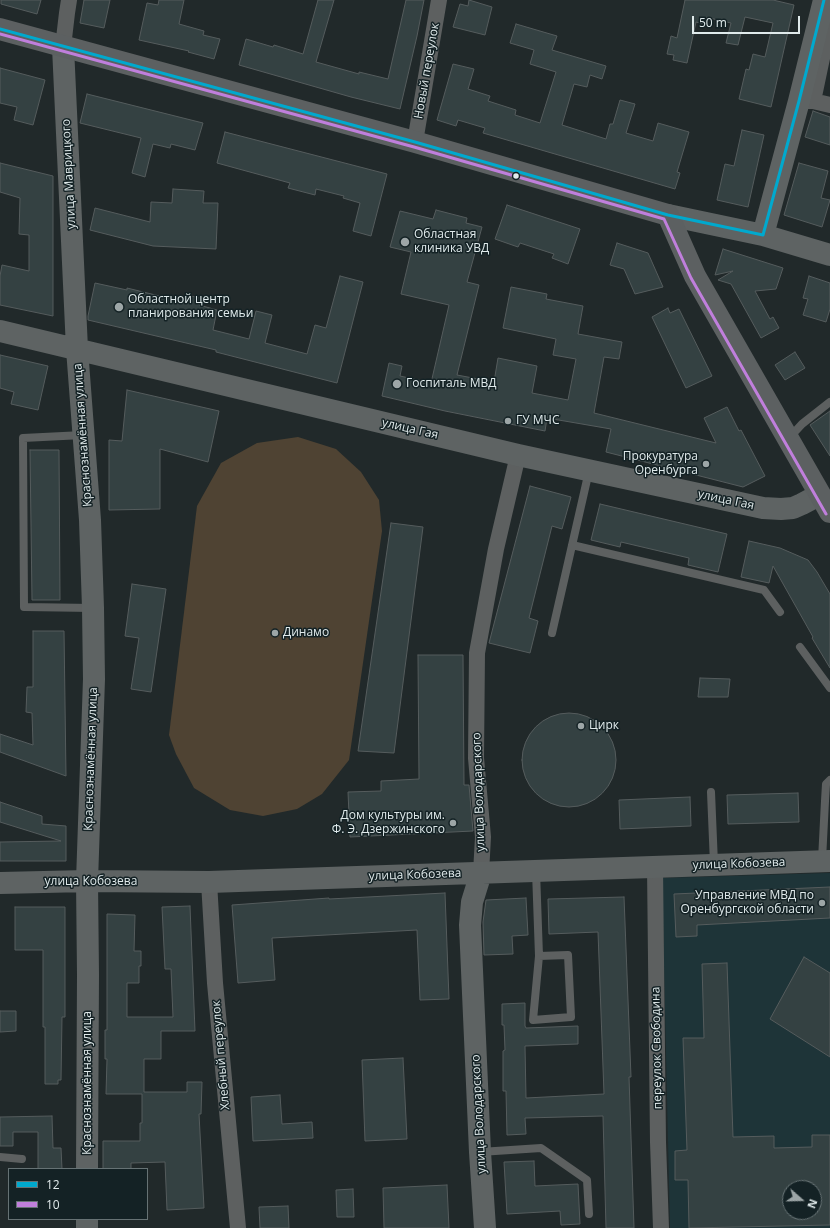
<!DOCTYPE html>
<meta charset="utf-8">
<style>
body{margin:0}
#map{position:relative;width:830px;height:1228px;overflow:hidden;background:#21292a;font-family:"Open Sans",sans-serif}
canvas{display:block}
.legend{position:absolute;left:8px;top:1168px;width:140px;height:52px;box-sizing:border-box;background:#142225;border:1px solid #667274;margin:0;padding:5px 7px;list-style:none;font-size:12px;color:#e0eaeb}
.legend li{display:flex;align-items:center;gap:8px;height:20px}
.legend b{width:20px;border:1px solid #667274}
.north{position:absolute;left:782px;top:1180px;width:40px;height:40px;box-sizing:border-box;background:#142225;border:1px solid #667274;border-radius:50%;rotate:110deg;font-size:11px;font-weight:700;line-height:16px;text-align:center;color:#e0eaeb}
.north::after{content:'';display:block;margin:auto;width:14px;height:18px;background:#9da6a7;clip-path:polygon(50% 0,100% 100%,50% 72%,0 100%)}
.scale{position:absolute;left:692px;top:16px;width:108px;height:18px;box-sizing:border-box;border:2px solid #e0eaeb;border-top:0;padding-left:5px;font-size:12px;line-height:14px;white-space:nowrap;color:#e0eaeb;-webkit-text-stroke:3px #142225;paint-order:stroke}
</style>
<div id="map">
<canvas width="830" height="1228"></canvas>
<ul class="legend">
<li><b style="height:5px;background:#00a9ce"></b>12</li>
<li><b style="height:5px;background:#c07fdc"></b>10</li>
</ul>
<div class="north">N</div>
<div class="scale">50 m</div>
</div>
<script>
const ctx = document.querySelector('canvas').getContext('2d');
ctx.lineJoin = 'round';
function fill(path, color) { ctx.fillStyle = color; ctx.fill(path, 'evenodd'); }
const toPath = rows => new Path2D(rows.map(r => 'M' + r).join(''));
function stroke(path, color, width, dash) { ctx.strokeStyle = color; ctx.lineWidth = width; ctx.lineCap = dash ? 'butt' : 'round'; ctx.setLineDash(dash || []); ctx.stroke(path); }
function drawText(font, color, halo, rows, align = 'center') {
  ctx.font = font + ' "Open Sans",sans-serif'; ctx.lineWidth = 3; ctx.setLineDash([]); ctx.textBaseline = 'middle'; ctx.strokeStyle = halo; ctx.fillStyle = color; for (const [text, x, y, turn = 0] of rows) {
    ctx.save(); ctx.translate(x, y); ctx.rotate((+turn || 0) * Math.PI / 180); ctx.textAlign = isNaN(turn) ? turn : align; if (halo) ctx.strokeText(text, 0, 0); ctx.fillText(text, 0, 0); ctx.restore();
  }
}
fill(toPath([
 [830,873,830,1228,670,1228,662,878],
 [790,1188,814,1188,814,1212,790,1212]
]), '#1e3438');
fill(toPath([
 [298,437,336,449,361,472,379,500,382,531,349,760,322,794,297,809,263,816,230,810,194,788,176,754,169,735,197,506,221,463,257,443]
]), '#4f4333');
const building = toPath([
 [1,0,41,0,37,14,1,4,1,0],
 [84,0,110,0,104,28,80,23,84,0],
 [159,0,184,0,179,24,204,31,203,35,220,39,214,59,188,52,189,51,139,40,147,3,158,5,159,0],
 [318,0,334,0,316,62,359,74,359,72,388,79,406,0,424,0,417,36,400,109,351,97,239,65,246,39,273,47,274,45,303,54,318,0],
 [469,0,492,7,485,35,453,27,460,4,468,6,469,0],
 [685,0,773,0,794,5,771,107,739,99,746,69,749,70,753,54,765,57,773,23,745,17,738,45,726,43,731,23,705,17,704,24,696,22,687,63,673,60,674,55,667,54,671,36,677,38,685,0],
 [516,24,557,36,552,50,606,66,602,79,590,75,587,87,574,84,562,125,606,139,610,124,613,124,620,100,635,104,626,133,653,141,658,123,689,132,677,172,680,173,675,189,483,133,485,128,458,120,456,126,437,120,453,64,474,69,468,89,490,96,488,101,516,110,515,115,540,123,556,72,530,64,534,50,510,43,516,24],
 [0,68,45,80,33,125,14,120,17,107,0,103,0,68],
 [87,94,203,123,195,150,171,144,170,148,153,144,145,177,132,173,141,138,80,123,87,94],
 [813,111,830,117,830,145,805,137,813,111],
 [742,130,764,135,748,207,717,200,725,164,734,166,742,130],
 [225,132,387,174,371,236,353,231,360,203,343,198,344,196,316,189,315,195,288,188,290,183,217,163,225,132],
 [0,163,53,176,53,316,0,305,0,276,2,265,29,271,29,235,19,234,20,198,0,192,0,163],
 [799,163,828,171,821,198,830,200,822,227,784,215,799,163],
 [173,189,204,191,203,203,218,203,216,249,153,246,90,230,95,208,150,222,151,202,172,203,173,189],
 [507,205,580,229,568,264,552,258,554,254,520,243,518,247,495,239,507,205],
 [436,210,467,218,466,223,482,227,467,282,479,285,457,375,494,382,498,358,537,366,532,393,568,400,576,359,553,355,556,339,503,328,511,287,547,294,546,299,583,306,578,334,622,342,619,359,604,357,594,413,716,443,704,418,727,407,739,431,741,430,765,476,743,487,606,452,611,429,547,418,545,431,445,411,382,396,389,363,402,366,400,376,431,383,449,305,401,294,411,252,390,247,400,211,433,219,436,210],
 [617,243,648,253,663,287,635,294,624,269,610,265,617,243],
 [723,249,783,268,776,289,755,291,770,319,773,317,779,328,761,338,731,284,718,280,733,271,715,275,723,249],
 [340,276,363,282,337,383,216,352,216,350,88,320,88,316,95,283,127,290,127,288,184,302,186,295,200,298,199,305,217,310,213,330,249,339,256,311,272,315,265,343,307,354,315,325,326,328,340,276],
 [809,276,830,283,830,309,826,322,803,315,808,299,803,298,809,276],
 [668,308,670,313,679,309,712,376,686,388,652,317,668,308],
 [795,352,805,368,785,380,775,365,795,352],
 [0,355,48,366,38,410,11,404,14,392,0,388,0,355],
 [127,390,219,411,208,462,160,449,160,509,109,510,109,440,122,441,127,390],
 [830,411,830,456,810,425,830,411],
 [30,450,59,450,60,600,32,600,30,450],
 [530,486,571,497,562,529,552,526,529,618,538,621,530,653,489,643,530,486],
 [600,504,727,534,718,572,688,565,689,558,621,542,620,547,591,540,600,504],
 [391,523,423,527,394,753,358,751,391,523],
 [749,541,780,548,808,560,817,572,830,594,830,668,812,638,813,637,773,566,769,583,741,577,749,541],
 [132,584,166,589,151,692,131,689,139,638,125,636,132,584],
 [33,631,64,631,66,776,0,752,0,734,33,745,32,713,26,712,27,687,33,687,33,631],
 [418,655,463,655,464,785,469,785,473,831,350,837,348,792,381,791,381,781,419,779,418,655],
 [700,678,730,679,728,697,698,697,700,678],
 '522 760a47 47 0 1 1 94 0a47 47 0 1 1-94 0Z',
 [798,793,799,822,728,824,727,795,798,793],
 [690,797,691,826,620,829,619,800,690,797],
 [0,802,42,816,42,824,66,826,66,861,0,861,0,842,61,841,0,822,0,802],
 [830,887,830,918,697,925,697,936,676,937,674,894,830,887],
 [445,893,449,999,420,1000,417,930,272,938,275,980,238,983,232,905,329,898,329,899,445,893],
 [624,897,631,1077,629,1077,634,1228,606,1228,603,1116,525,1118,526,1134,507,1135,506,1091,503,1091,503,1051,505,1050,504,1025,502,1025,502,1004,525,1003,525,1026,526,1028,578,1026,578,1044,525,1046,526,1098,604,1094,598,932,549,934,548,899,624,897],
 [526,898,528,935,512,936,513,954,484,955,483,922,486,900,526,898],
 [190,906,195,1031,161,1031,161,1059,144,1059,144,1092,187,1092,187,1082,202,1082,201,1114,199,1114,204,1208,167,1210,165,1162,131,1163,131,1169,103,1169,103,1141,140,1141,140,1123,142,1123,142,1094,106,1094,107,1059,105,1059,105,1030,107,1030,107,914,135,915,134,951,141,951,141,966,139,966,139,983,127,983,127,1017,173,1017,171,969,165,969,162,907,190,906],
 [15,907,65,907,65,1017,62,1017,61,1080,58,1080,58,1084,45,1084,45,1027,43,1027,43,950,15,950,15,907],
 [804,957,830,973,830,1057,770,1019,804,957],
 [727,963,733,1137,774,1136,774,1148,812,1147,812,1135,830,1135,830,1225,689,1228,688,1180,675,1180,675,1151,687,1150,683,1038,704,1038,702,964,727,963],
 [790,1188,814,1188,814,1212,790,1212,790,1188],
 [0,1011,16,1011,16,1031,0,1032,0,1011],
 [403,1058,407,1139,365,1141,362,1060,403,1058],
 [280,1095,282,1124,312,1122,313,1138,253,1141,251,1097,280,1095],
 [52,1116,53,1148,61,1148,62,1169,38,1169,38,1132,13,1132,13,1146,0,1146,0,1117,52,1116],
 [534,1161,535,1186,578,1184,580,1224,561,1225,560,1211,507,1214,504,1162,534,1161],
 [447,1185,449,1228,384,1228,383,1188,447,1185],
 [353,1189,354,1217,337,1217,336,1190,353,1189],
 [288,1206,289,1228,260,1228,259,1207,288,1206]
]);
fill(building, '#344142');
stroke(building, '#555c5d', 1);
stroke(toPath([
 [83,435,23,438,24,607,93,608],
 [790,437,802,424,830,402],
 [572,545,764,590,780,612],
 [552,633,589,471],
 [800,647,830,688],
 [711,792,714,864],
 [822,860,825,801,826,784,830,780],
 [536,871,539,956,568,955,571,1017,533,1020,539,956],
 [480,1152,541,1148,587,1180,589,1214],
 [0,1157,22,1159]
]), '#5d6060', 8);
stroke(toPath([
 [63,47,67,13,69,0],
 [802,101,813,101,830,105],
 [813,101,830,20],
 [415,142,439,0],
 [655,867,658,1142,661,1228],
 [481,873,483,837,476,758,477,653,496,549,518,455],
 [209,882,215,983,238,1228]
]), '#5d6060', 16);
stroke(toPath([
 [63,47,77,349,90,520,93,608,94,679,87,881,88,975,87,1169],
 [668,215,763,235,830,255],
 [763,235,799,101,824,0],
 [0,331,518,455,763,508,781,509,793,508,802,504,819,495],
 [481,873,472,902,470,925,480,1152,485,1228],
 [0,883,87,881,209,882,830,861],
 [87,1228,87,1219]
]), '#5e6363', 22);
stroke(toPath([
 [0,29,415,142,668,215,695,276,830,512]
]), '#5c6061', 22);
stroke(toPath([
 [0,29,415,142,668,215,763,235],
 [763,235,799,101,824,0]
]), '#00a9ce', 3);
stroke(toPath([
 [0,34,414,147,664,219,691,278,826,514]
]), '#c07fdc', 3);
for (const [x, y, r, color] of [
 [516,176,3.5,"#e0eaeb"],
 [405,242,5,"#9da6a7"],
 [119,307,5,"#9da6a7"],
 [397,384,5,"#9da6a7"],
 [508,421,4,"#9da6a7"],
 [706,464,4,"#9da6a7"],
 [275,633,4,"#9da6a7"],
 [581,726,4,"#9da6a7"],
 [453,823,4,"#9da6a7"],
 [822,903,4,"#9da6a7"]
]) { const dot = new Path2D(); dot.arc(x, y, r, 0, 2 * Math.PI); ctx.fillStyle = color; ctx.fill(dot); stroke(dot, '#142225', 1.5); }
drawText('12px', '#e0eaeb', '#142225', [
 ["Новый переулок",427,71,-80],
 ["улица Маврицкого",69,174,-93],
 ["улица Гая",410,429,13],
 ["Краснознамённая улица",83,435,-94],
 ["улица Гая",726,500,12],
 ["Краснознамённая улица",91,759,-88],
 ["улица Володарского",479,792,-92],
 ["улица Кобозева",739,864,-2],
 ["улица Кобозева",415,875,-2],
 ["улица Кобозева",91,882],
 ["переулок Свободина",657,1048,-91],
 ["Хлебный переулок",221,1055,-95],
 ["Краснознамённая улица",88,1083,-90],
 ["улица Володарского",479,1114,-93]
]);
drawText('12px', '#e0eaeb', '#142225', [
 ["Областная",414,235],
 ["клиника УВД",414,249],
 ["Областной центр",128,300],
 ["планирования семьи",128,314],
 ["Госпиталь МВД",406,384],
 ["ГУ МЧС",516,421],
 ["Прокуратура",698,457,"right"],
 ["Оренбурга",698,471,"right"],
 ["Динамо",283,633],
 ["Цирк",589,726],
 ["Дом культуры им.",445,816,"right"],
 ["Ф. Э. Дзержинского",445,830,"right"],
 ["Управление МВД по",814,896,"right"],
 ["Оренбургской области",814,910,"right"]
], 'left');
</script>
